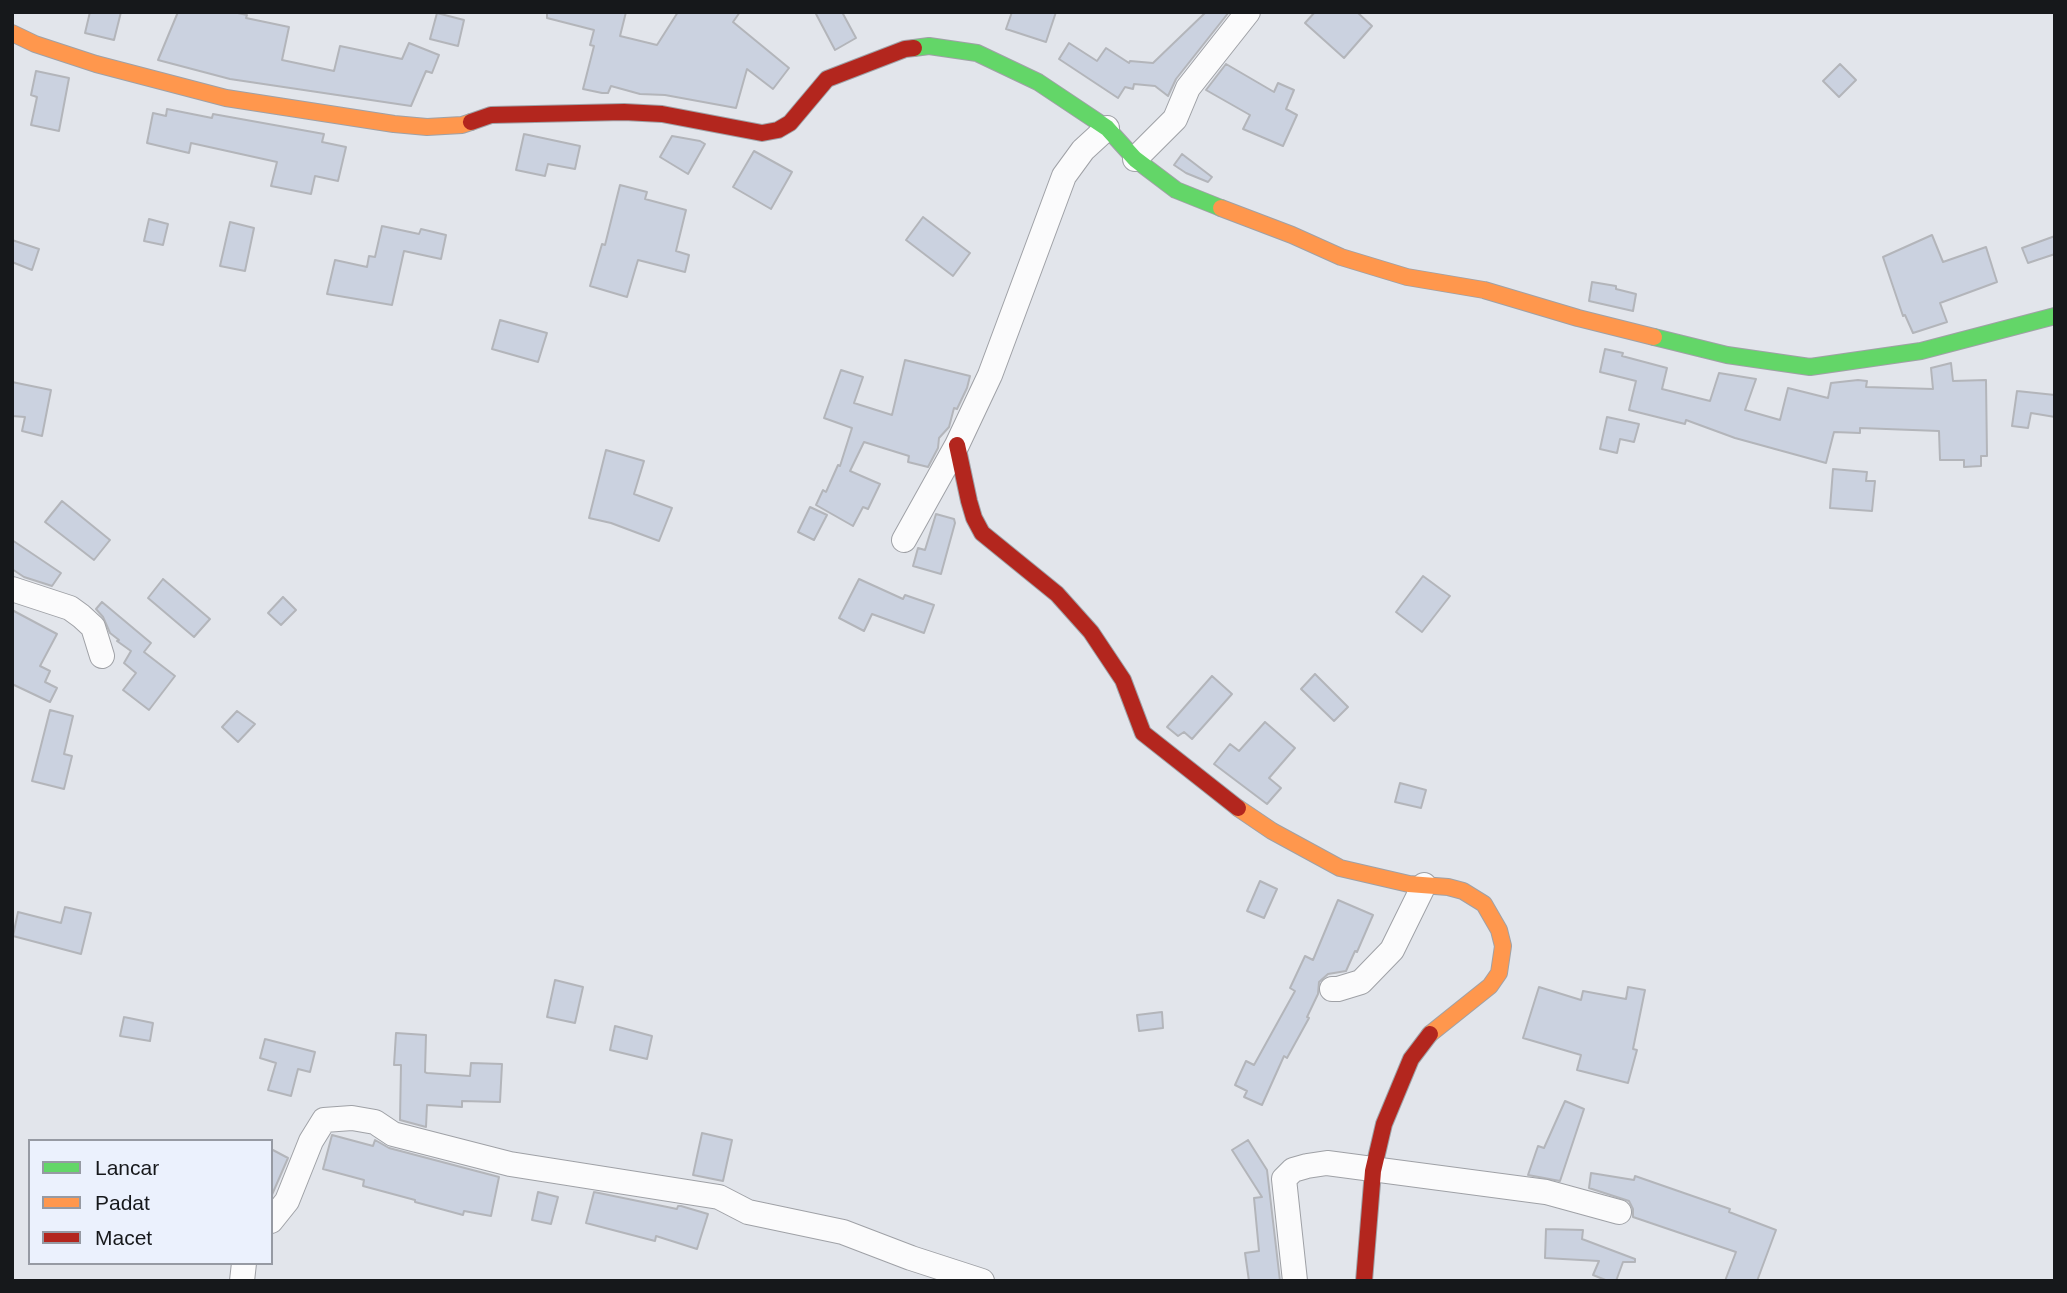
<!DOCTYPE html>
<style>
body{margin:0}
#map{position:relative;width:2067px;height:1293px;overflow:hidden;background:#e2e5eb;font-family:Helvetica,sans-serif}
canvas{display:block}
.frame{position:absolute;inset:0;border:14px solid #16181b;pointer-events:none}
.legend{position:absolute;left:28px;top:1139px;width:245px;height:126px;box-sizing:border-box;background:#ebf1fd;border:2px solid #969aa3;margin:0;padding:9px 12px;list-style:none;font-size:21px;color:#16181b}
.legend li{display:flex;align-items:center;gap:14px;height:35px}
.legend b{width:35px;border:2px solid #969aa3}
</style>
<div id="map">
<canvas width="2067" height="1293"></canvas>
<div class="frame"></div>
<ul class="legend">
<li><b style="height:9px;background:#63d668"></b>Lancar</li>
<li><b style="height:9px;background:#ff974d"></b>Padat</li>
<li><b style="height:9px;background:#b3261e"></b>Macet</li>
</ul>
</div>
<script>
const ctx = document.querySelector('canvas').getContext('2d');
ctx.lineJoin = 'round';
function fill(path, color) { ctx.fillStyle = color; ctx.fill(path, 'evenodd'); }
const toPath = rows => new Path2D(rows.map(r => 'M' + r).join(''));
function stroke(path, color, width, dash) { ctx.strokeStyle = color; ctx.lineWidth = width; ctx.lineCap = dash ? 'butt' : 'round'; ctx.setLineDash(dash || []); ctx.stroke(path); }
const building = toPath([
 [90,12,121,12,114,40,85,33,90,12],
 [178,12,233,12,247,15,246,18,289,27,282,60,334,71,340,46,402,59,409,43,439,55,432,73,426,71,411,106,230,79,158,60,178,12],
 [547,12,626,12,620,36,657,45,678,12,740,12,733,22,789,68,773,89,747,69,736,108,665,95,640,94,611,86,608,93,602,93,583,89,594,46,590,45,594,30,547,18,547,12],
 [815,12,842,12,856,38,835,50,815,12],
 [1012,12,1056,12,1046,42,1006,29,1012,12],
 [1206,12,1229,12,1176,79,1168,96,1155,86,1134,84,1133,89,1125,87,1118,98,1059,59,1069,43,1097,61,1106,48,1129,63,1130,61,1153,63,1206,12],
 [1315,12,1357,12,1372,26,1344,58,1305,23,1315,12],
 [437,13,464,20,458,46,430,39,437,13],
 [1226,64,1274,92,1278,83,1294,90,1286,109,1297,115,1283,146,1243,129,1250,115,1206,90,1226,64],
 [1840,64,1856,80,1839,97,1823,81,1840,64],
 [36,71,69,78,59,131,31,125,37,97,31,95,36,71],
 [167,109,212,118,213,114,324,134,322,142,346,147,338,181,315,176,311,194,271,186,277,162,191,143,189,153,147,143,153,113,166,116,167,109],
 [524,134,580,146,575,169,548,164,545,176,516,170,524,134],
 [672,136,700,141,705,144,688,174,660,157,672,136],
 [754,151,792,172,771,209,733,187,754,151],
 [1182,154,1212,177,1208,182,1186,173,1174,165,1182,154],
 [620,185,647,192,645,199,686,210,676,251,689,255,685,272,638,260,627,297,590,286,602,244,605,245,620,185],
 [923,217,970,253,953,276,906,240,923,217],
 [149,219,168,224,163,245,144,241,149,219],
 [230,222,254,228,245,271,220,266,230,222],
 [382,226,419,234,421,229,446,235,441,259,404,251,392,305,327,294,335,260,367,267,369,256,375,257,382,226],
 [1932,235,1943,262,1986,247,1997,282,1940,303,1947,322,1913,333,1905,315,1903,316,1883,257,1932,235],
 [2055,236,2055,254,2028,263,2022,248,2055,236],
 [12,240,39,249,32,270,12,262,12,240],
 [1592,282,1616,286,1616,289,1636,294,1633,311,1589,301,1592,282],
 [500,320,547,333,538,362,492,349,500,320],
 [1605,349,1623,353,1622,356,1667,368,1662,389,1710,401,1719,373,1756,379,1745,410,1780,420,1788,388,1828,398,1831,383,1858,380,1867,381,1866,387,1933,389,1931,368,1951,363,1953,381,1986,380,1987,456,1981,456,1981,466,1964,467,1964,460,1940,460,1939,431,1860,428,1860,433,1834,432,1826,463,1735,438,1686,420,1685,424,1629,410,1636,381,1600,372,1605,349],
 [905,360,970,376,967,388,957,409,954,408,949,427,939,438,938,448,928,467,908,462,909,456,864,442,850,471,880,484,868,509,863,507,853,526,816,505,823,490,826,492,838,465,840,466,852,428,824,418,841,370,863,377,854,403,892,415,905,360],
 [12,382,51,390,42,436,22,431,25,417,12,416,12,382],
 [2017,391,2055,395,2055,417,2031,413,2028,428,2012,426,2017,391],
 [1607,417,1639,424,1634,442,1620,439,1617,453,1600,449,1607,417],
 [606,450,644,461,634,494,672,508,659,541,611,523,589,518,606,450],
 [1833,469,1867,472,1866,481,1875,481,1872,511,1830,508,1833,469],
 [62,501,110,540,94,560,45,522,62,501],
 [810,507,827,515,814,540,798,532,810,507],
 [936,514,954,519,955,523,941,574,913,566,918,548,925,550,936,514],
 [12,540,61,573,52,586,24,577,12,569,12,540],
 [1423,576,1450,596,1422,632,1396,612,1423,576],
 [163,579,210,619,194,637,148,598,163,579],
 [859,579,903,599,905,595,934,605,924,633,872,614,864,631,839,618,859,579],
 [283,597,296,610,281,625,268,613,283,597],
 [102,602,151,643,144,652,175,676,149,710,123,690,136,673,124,663,131,651,117,641,119,640,110,633,103,617,96,609,102,602],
 [12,610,57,634,40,666,50,671,45,682,57,688,50,702,12,684,12,610],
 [1315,674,1348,707,1334,721,1301,689,1315,674],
 [1212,676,1232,694,1192,739,1184,732,1178,736,1167,727,1212,676],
 [50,710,73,716,64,754,72,756,64,789,32,781,50,710],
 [237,711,255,724,238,742,222,727,237,711],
 [1265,722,1295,748,1269,778,1281,788,1267,804,1214,764,1230,744,1239,751,1265,722],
 [1400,783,1426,790,1421,808,1395,802,1400,783],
 [1260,881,1277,889,1264,918,1247,911,1260,881],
 [1338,900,1373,915,1357,952,1355,951,1346,971,1328,974,1319,982,1318,994,1307,1017,1309,1018,1287,1058,1284,1056,1262,1105,1244,1097,1247,1091,1235,1085,1246,1061,1254,1065,1295,991,1290,988,1305,956,1313,960,1338,900],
 [65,907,91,913,81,954,13,936,18,912,61,923,65,907],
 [555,980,583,987,575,1023,547,1017,555,980],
 [1539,987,1581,1000,1583,991,1626,999,1628,987,1645,990,1633,1049,1637,1050,1628,1083,1577,1070,1581,1055,1523,1038,1539,987],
 [1162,1012,1163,1028,1139,1031,1137,1015,1162,1012],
 [124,1017,153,1023,150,1041,120,1036,124,1017],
 [615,1026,652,1036,647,1059,610,1050,615,1026],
 [396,1033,426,1035,425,1072,427,1073,470,1076,471,1063,502,1064,500,1102,462,1101,462,1107,427,1105,426,1127,400,1120,401,1065,394,1065,396,1033],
 [265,1039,315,1052,310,1072,298,1069,291,1096,268,1090,276,1063,260,1058,265,1039],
 [1565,1101,1584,1109,1560,1181,1528,1175,1538,1146,1544,1148,1565,1101],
 [702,1133,732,1140,723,1181,693,1175,702,1133],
 [332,1135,373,1146,375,1140,389,1148,499,1177,491,1216,464,1211,463,1215,415,1202,415,1200,363,1186,364,1180,323,1169,332,1135],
 [1248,1140,1267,1170,1280,1281,1249,1281,1245,1253,1259,1251,1254,1198,1262,1197,1232,1150,1248,1140],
 [271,1149,288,1158,271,1197,271,1149],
 [1591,1173,1634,1180,1635,1176,1730,1209,1729,1212,1776,1230,1757,1281,1725,1281,1736,1252,1633,1217,1633,1209,1629,1201,1589,1188,1591,1173],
 [538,1192,558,1197,551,1224,532,1220,538,1192],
 [594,1192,677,1209,678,1206,681,1206,708,1214,697,1249,656,1236,655,1241,586,1223,594,1192],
 [1546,1229,1583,1230,1582,1239,1635,1259,1635,1262,1623,1262,1616,1281,1608,1281,1593,1275,1599,1261,1545,1258,1546,1229]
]);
fill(building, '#cbd2e0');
stroke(building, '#b3b5ba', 2);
const street = toPath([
 [1135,159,1175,119,1188,88,1248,12],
 [904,540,957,445,990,375,1064,176,1083,150,1107,128],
 [12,589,70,608,81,616,93,627,102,656],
 [1332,989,1338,989,1361,982,1392,950,1424,885],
 [271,1221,287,1201,311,1141,324,1120,352,1118,375,1122,393,1134,510,1164,719,1197,748,1212,843,1232,911,1258,982,1281],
 [242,1281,244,1263],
 [1295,1281,1284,1179,1293,1170,1307,1166,1327,1163,1546,1192,1619,1212]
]);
const fast = toPath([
 [914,48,929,46,977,53,1038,82,1107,128,1135,159,1176,190,1221,208],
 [1654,337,1727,355,1810,367,1921,351,2055,316]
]);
const slow = toPath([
 [12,33,35,44,96,64,226,98,394,124,427,127,462,125,471,122],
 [1221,208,1292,235,1341,257,1407,277,1484,290,1578,318,1654,337],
 [1238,808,1272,831,1340,868,1409,884,1448,887,1463,891,1484,904,1499,930,1503,946,1499,973,1490,986,1430,1034]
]);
const jam = toPath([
 [471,122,491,115,624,112,662,114,762,133,778,130,790,123,827,79,905,49,914,48],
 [957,445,969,501,974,518,982,533,1057,594,1091,632,1123,680,1143,733,1238,808],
 [1364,1281,1373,1171,1384,1124,1411,1059,1430,1034]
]);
stroke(street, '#9fa1a6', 26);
stroke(fast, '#9fa1a6', 18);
stroke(slow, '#9fa1a6', 18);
stroke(jam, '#9fa1a6', 18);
stroke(street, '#fbfbfc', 24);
stroke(fast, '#63d668', 16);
stroke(slow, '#ff974d', 16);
stroke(jam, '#b3261e', 16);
</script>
